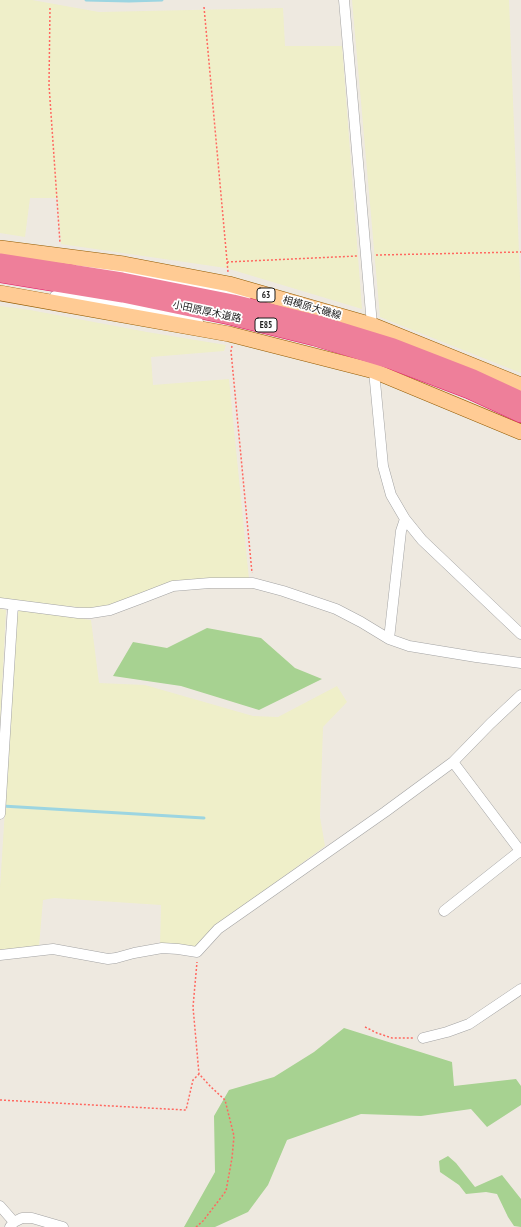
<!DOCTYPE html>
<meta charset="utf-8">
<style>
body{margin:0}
canvas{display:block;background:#eee9e0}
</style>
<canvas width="521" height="1227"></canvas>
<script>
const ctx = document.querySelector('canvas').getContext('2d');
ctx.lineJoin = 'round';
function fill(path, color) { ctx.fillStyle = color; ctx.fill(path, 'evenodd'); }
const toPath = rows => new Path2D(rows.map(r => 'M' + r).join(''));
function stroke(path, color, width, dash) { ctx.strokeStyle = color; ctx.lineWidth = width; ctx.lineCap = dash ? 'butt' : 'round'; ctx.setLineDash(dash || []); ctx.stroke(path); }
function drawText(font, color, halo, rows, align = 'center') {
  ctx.font = font + ' "PT Sans Narrow","Noto Sans JP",sans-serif'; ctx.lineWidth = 3.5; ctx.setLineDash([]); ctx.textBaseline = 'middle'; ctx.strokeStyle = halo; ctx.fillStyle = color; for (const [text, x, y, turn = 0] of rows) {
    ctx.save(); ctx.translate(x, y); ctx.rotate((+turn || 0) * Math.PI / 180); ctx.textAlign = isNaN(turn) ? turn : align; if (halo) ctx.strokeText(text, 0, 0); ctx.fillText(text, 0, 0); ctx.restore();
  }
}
fill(toPath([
 [0,0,32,0,99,12,283,8,285,46,342,46,362,309,226,268,61,244,58,198,30,198,25,237,0,233],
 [352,0,509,0,521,303,521,373,380,317],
 [0,306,30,310,147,332,226,345,224,351,151,357,153,385,229,379,249,579,144,595,98,609,34,603,0,599],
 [0,609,6,610,0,725],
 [15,609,91,620,99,683,145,685,253,716,278,717,337,686,347,702,323,727,320,817,325,846,210,931,196,946,160,945,161,905,54,898,43,900,39,946,0,950,0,887,5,810]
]), '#efefc9');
fill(toPath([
 [207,628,261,638,295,668,322,679,259,710,181,686,113,676,133,642,167,648],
 [344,1028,452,1062,454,1086,516,1079,521,1086,521,1105,487,1127,471,1109,421,1116,361,1114,287,1140,268,1185,248,1212,215,1227,184,1227,215,1172,214,1116,229,1090,274,1077,314,1052],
 [448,1156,456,1163,475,1187,502,1175,521,1199,521,1227,514,1226,508,1217,497,1194,486,1192,466,1194,459,1185,440,1172,439,1161]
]), '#a7d291');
stroke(toPath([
 [86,0,129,1,162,0],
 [2,806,204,818]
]), '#9cd5e1', 3);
const minor = toPath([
 [344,0,372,325],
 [81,266,144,276,246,296],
 [55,296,142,309,198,322],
 [374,371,383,466,391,495,405,519,422,540,521,634],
 [0,603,78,613,91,613,110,610,142,598,173,586,210,583,253,583,283,591,336,609,361,622,389,639,409,646,476,657,521,663],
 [389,639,401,531,405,519],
 [453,762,521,852],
 [0,814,13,605],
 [444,911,521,850],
 [0,955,53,949,108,959,116,958,134,953,162,948,178,949,197,952,218,929,385,812,453,762,490,724,521,695],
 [423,1038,447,1032,469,1024,521,989],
 [0,1206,14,1222],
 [10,1227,14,1222,22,1218,32,1218,63,1227]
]);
const primary = toPath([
 [0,248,124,264,229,284,372,325,521,385],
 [0,293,229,334,374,371,521,432]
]);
const motorway = toPath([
 [0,262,122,281,233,303,318,324,393,347,473,378,521,400],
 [0,274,123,294,229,316,314,337,390,360,469,390,521,414]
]);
stroke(minor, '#a3a3a3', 11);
stroke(primary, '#935b00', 16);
stroke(motorway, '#e51466', 18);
stroke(toPath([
 [204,7,228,272],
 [50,8,49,85,60,243],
 [376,255,521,252],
 [227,262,357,256],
 [232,346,231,351,252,573],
 [365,1027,377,1033,392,1038,413,1038],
 [0,1100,186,1110,193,1080,199,1074],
 [196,1227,203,1221,226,1191,232,1158,234,1136,225,1100,211,1087,199,1074,193,1007,197,962]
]), '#ff6860', 1.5, [2, 2]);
stroke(minor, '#fff', 10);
stroke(primary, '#ffcb94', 15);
stroke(motorway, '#ee7f9a', 17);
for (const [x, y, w] of [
 [266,295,18],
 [266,325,22]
]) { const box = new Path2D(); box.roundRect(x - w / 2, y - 7, w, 14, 3); ctx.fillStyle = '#fff'; ctx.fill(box); stroke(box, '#1c1c1c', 1); }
drawText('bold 9px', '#1c1c1c', null, [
 ["63",266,295],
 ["E85",266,325]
]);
drawText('10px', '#1c1c1c', '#fff', [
 ["相模原大磯線",312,308,16],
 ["小田原厚木道路",207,312,12]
]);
</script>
